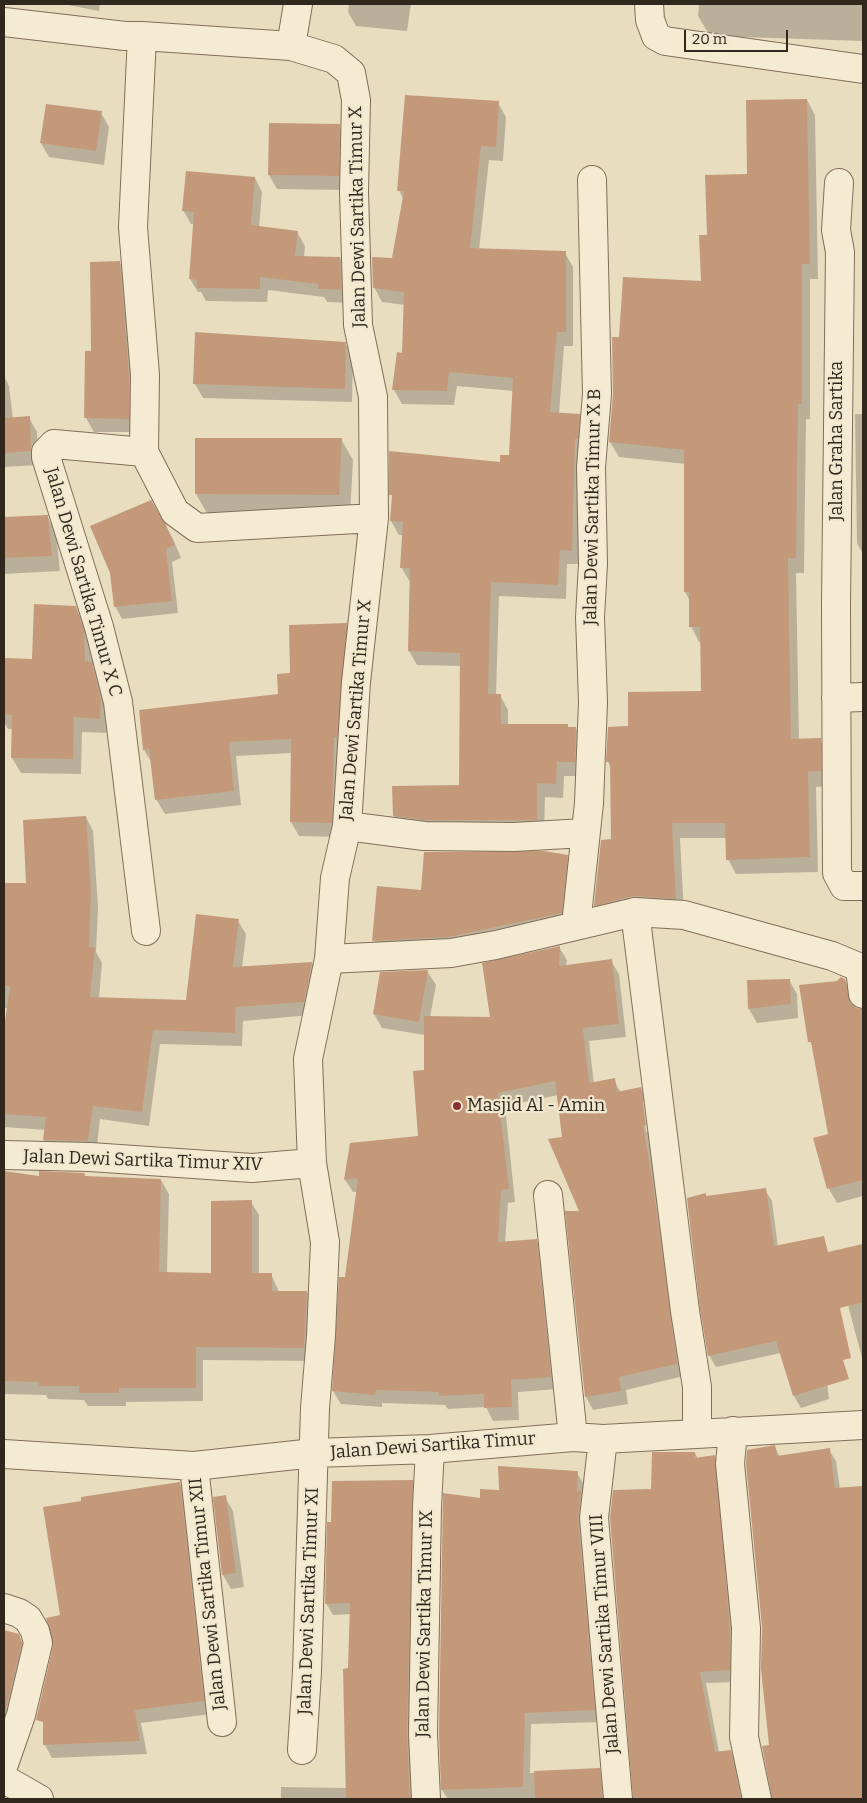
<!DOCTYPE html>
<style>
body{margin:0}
#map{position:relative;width:867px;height:1803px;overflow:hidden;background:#e9ddc0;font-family:Bitter,serif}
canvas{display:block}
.frame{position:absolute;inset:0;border:5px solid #31271d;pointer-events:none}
.scale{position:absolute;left:684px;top:30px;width:104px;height:22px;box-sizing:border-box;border:2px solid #31271d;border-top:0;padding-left:6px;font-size:15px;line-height:18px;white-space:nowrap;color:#31271d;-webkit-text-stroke:4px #f1e7cf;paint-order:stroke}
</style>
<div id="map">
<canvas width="867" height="1803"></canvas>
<div class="frame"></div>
<div class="scale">20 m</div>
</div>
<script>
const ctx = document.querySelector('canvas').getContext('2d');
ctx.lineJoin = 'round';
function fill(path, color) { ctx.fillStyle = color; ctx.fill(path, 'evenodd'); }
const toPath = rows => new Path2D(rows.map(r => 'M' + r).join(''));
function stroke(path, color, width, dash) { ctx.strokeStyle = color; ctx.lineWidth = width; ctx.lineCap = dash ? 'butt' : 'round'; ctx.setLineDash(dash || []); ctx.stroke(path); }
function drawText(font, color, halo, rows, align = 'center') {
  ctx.font = font + ' Bitter,serif'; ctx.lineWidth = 4.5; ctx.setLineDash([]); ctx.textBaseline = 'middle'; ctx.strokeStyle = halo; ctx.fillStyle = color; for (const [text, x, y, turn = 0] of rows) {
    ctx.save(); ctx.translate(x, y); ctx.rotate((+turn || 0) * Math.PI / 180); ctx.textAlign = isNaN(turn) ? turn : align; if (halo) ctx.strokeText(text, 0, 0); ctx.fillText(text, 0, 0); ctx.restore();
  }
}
fill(toPath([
 [63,4,100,4,99,11],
 [349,4,411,4,407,31,356,26,348,12],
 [699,4,863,4,863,41,710,36,698,16],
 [807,100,815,115,818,279,810,279,810,419,806,419,804,573,796,573,799,740,820,740,829,755,829,786,816,787,818,872,736,874,728,859,727,838,680,838,684,914,604,920,595,905,612,840,611,768,608,762,630,728,703,692,702,642,699,642,691,626,690,601,685,592,686,464,619,457,610,442,620,338,702,283,708,236,749,175],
 [498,103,506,117,503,161,489,160,479,250,565,253,573,267,573,346,564,346,559,414,579,415,587,429,580,564,567,564,566,599,499,596,496,695,500,695,508,710,508,725,576,728,584,742,583,776,564,776,563,798,545,797,544,834,402,830,394,816,461,786,462,666,417,665,409,651,410,582,401,567,403,535,399,535,391,521,393,498,391,494,501,463,510,456,514,391,457,386,454,405,402,404,394,390,404,354,405,305,382,302,374,287,393,259,403,199,399,190],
 [101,113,109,127,104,165,49,157,41,143],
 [339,126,347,140,346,190,277,189,269,175],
 [255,178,262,192,259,228,297,232,305,246,304,258,340,258,347,272,348,303,327,302,324,297,268,290,267,302,206,301,201,292,198,292,190,279,194,224,191,224,183,210],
 [119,262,128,277,136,432,94,432,86,418,92,352],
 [196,334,345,343,353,357,352,402,203,398,195,384],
 [862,354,863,354,863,554,857,543,855,414,863,414],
 [4,376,9,386,13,419,29,418,37,432,38,465,4,467],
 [196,439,341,439,353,460,350,515,208,515,196,494],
 [151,502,173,539,181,558,172,562,178,613,122,619,115,606],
 [47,516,56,532,60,571,4,574,4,519],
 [75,607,84,623,94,654,93,667,100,678,109,716,109,733,82,732,81,774,21,773,12,758,13,729,8,729,4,722,4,659,33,660],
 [346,625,354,639,339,837,299,836,291,822,292,753,236,756,241,805,165,814,156,799,152,763,144,750,279,695],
 [86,817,93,831,98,907,96,952,102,963,99,998,187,1001,238,921,246,934,242,968,312,963,320,976,312,1015,243,1021,242,1046,160,1044,149,1126,100,1119,96,1155,52,1154,44,1140,46,1130,4,1127,4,1037,8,1008,4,1008,6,884,27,885],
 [567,857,574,869,568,925,381,952,374,940,422,891],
 [559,947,567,960,566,966,611,961,619,974,626,1037,589,1041,594,1084,614,1080,621,1093,641,1089,648,1102,653,1138,649,1139,659,1190,684,1376,626,1390,628,1404,593,1410,586,1397,567,1213,581,1213,564,1138,558,1095,505,1106,515,1202,508,1203,505,1243,536,1240,544,1253,558,1389,518,1392,519,1420,493,1421,486,1407,448,1409,445,1405,382,1403,382,1407,341,1404,333,1391,358,1192,353,1192,345,1180,419,1137,425,1071,425,1035,382,1028,374,1014,427,971,436,985,430,1017,491,1018],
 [642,1101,644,1101,648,1131,646,1132],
 [789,980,797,994,798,1018,757,1023,749,1009],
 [845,980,853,994,856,1009,863,1011,863,1196,837,1203,829,1189,815,1139,830,1135,814,1048,810,1041,838,983],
 [5,1173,40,1177,84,1174,86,1177,161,1180,169,1194,167,1273,212,1274,251,1202,259,1215,259,1274,271,1274,279,1292,307,1292,314,1306,312,1361,203,1360,203,1401,126,1402,126,1406,88,1406,84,1400,48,1399,46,1395,4,1394],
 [765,1190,772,1201,778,1247,812,1253,829,1399,801,1408,794,1396,781,1353,716,1367,709,1355,706,1197],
 [863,1246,863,1362,834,1252],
 [775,1447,780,1457,829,1450,836,1461,840,1489,863,1488,863,1799,773,1799,771,1746],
 [695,1453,698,1459,714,1456,721,1468,737,1642,736,1682,706,1683,719,1752,730,1751,737,1763,745,1799,635,1799,653,1490],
 [577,1473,584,1485,601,1722,531,1724,530,1773,599,1769,606,1781,608,1799,448,1799,442,1790,440,1734,481,1499,501,1491],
 [412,1482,419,1493,416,1799,281,1799,281,1787,347,1788,351,1614,333,1615,326,1603,332,1523],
 [179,1483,187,1496,211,1714,141,1723,147,1754,52,1758,45,1745,55,1646,61,1616],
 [225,1497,233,1511,244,1587,231,1589,223,1575,214,1498],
 [4,1631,18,1635,25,1648,4,1738]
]), '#0003');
fill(toPath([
 [405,95,499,101,496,147,481,146,470,248,566,251,566,332,557,332,550,412,580,414,578,439,575,439,572,551,560,550,558,585,491,582,488,694,501,694,501,724,568,724,568,727,576,727,575,762,557,762,556,784,537,783,537,820,425,820,393,816,392,786,459,785,460,653,408,651,410,568,400,568,403,522,390,521,392,495,389,495,389,451,500,462,500,455,509,455,513,378,449,372,447,391,392,390,397,352,402,353,404,292,373,288,372,257,392,258,404,191,397,191],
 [807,99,810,264,802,264,802,404,798,404,796,558,788,558,791,739,821,738,821,771,808,772,810,857,726,860,725,823,672,823,676,899,634,896,594,906,601,840,611,839,610,762,606,762,608,727,628,726,628,692,701,691,700,627,689,627,689,592,684,592,684,450,609,442,613,394,612,337,619,337,623,277,701,281,699,235,707,235,705,175,747,174,746,100],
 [46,104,102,111,96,151,40,143],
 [269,123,340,124,339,176,268,175],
 [186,171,255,177,251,225,298,231,295,256,340,257,341,290,318,289,318,284,260,277,260,289,197,288,197,280,189,279,194,212,182,211],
 [120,261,129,376,129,419,84,418,85,351,91,351,90,262],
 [195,332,346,342,345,389,193,384],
 [30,416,31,451,4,453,4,418],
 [195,438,342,438,339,495,195,494],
 [151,500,166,525,175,545,166,549,172,601,114,607,110,573,90,526],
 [48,515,52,556,4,558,4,517],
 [34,604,76,606,84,631,85,661,92,662,101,700,100,719,74,717,73,759,11,758,12,715,4,714,4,658,32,659],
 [347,623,337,737,334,737,332,823,290,822,291,739,229,742,234,791,155,800,149,749,143,750,139,710,278,694,277,674,290,673,289,625],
 [86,816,91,892,89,947,95,948,90,997,186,1000,196,914,239,919,233,967,312,962,304,1002,236,1007,235,1033,153,1030,142,1112,93,1106,88,1141,43,1140,46,1117,4,1114,4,1028,10,986,4,986,5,883,26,883,23,820],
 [544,851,568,855,562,913,449,937,372,941,377,886,421,890,424,852],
 [560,946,559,966,612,959,619,1024,583,1028,589,1083,615,1078,617,1092,641,1087,646,1125,643,1126,652,1177,677,1364,619,1377,621,1391,585,1397,565,1211,579,1211,548,1139,562,1137,555,1081,498,1093,509,1189,501,1190,498,1242,537,1239,551,1377,511,1380,512,1407,484,1408,484,1394,439,1396,439,1392,376,1390,375,1395,332,1391,339,1277,345,1277,358,1178,344,1180,350,1143,418,1136,413,1071,424,1070,424,1016,490,1017,482,963],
 [428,970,419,1022,373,1014,380,972],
 [841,977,845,979,850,1003,856,1008,863,1009,863,1180,827,1189,813,1138,828,1134,811,1042,808,1042,799,985,837,981],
 [790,979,791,1004,748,1009,747,980],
 [4,1171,39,1176,39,1171,85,1173,84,1176,161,1179,159,1272,211,1273,211,1201,252,1200,252,1273,272,1273,272,1291,307,1291,304,1348,196,1347,196,1388,119,1388,119,1393,79,1393,79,1386,39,1386,39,1382,4,1381],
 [766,1188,774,1246,824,1236,828,1252,863,1244,863,1302,840,1308,851,1358,843,1360,849,1379,793,1396,776,1341,708,1356,700,1309,687,1198,706,1193,706,1196],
 [775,1445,777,1456,830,1448,835,1488,863,1486,863,1799,772,1799,762,1746,769,1745,761,1669,762,1627,746,1464,747,1450],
 [652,1452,695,1452,695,1458,715,1455,730,1629,730,1670,700,1672,715,1752,731,1750,741,1799,633,1799,610,1518,613,1490,651,1489],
 [498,1466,578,1471,577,1492,581,1491,578,1519,595,1710,525,1713,523,1787,441,1790,439,1734,443,1493,480,1498,480,1489,499,1490],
 [413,1480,407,1734,410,1799,346,1799,343,1669,348,1668,350,1603,325,1604,327,1522,331,1522,332,1481],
 [180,1482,204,1701,135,1710,140,1741,43,1745,43,1722,36,1720,53,1646,46,1618,60,1615,43,1507,81,1501,81,1497],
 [226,1495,236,1573,222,1575,213,1497],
 [4,1630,19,1634,22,1643,5,1713],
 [600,1768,602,1799,535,1799,534,1771]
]), '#c3997a');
const street = toPath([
 [298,4,291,46,334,59,351,73,356,100,354,192,358,325,373,397,374,518,356,682,347,826,335,878,329,959,308,1059,312,1163,325,1242,321,1336,315,1408,307,1672,302,1750],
 [649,4,650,20,656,36,665,41,863,69],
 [4,22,125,36,142,36],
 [291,46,142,36,133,227,145,375,144,452,175,512,197,528,374,518],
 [839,183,836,230,840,252,836,603,837,873,844,886,863,886],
 [144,452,54,444,46,452,46,457,99,627,118,702,146,931],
 [836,698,863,697],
 [347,826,424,836,514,837,585,833],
 [635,912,685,1311,697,1387,697,1433],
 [576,925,589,803,593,702,590,617,593,564,591,467,597,394,592,180],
 [329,959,451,953,496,945,635,912,684,915,832,956,856,966,860,969,863,994],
 [4,1155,90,1157,252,1168,312,1163],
 [548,1195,573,1437],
 [733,1431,730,1464,746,1628,744,1737,757,1799],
 [603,1439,594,1518,618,1799],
 [4,1454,194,1466,314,1453,430,1449,573,1437,603,1439,863,1425],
 [194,1466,222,1722],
 [4,1608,19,1613,28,1619,35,1631,38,1643,21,1715,4,1764],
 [4,1779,39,1799],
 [426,1799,423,1734,427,1506,430,1449]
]);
stroke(street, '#806e5a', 30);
stroke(street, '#f5ebd2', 28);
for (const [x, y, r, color] of [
 [457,1106,5,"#893030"]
]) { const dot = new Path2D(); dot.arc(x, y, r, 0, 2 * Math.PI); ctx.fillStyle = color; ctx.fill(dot); stroke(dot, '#f1e7cf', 2); }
drawText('18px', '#31271d', '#f1e7cf', [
 ["Jalan Dewi Sartika Timur X",358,217,-91],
 ["Jalan Graha Sartika",837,441,-90],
 ["Jalan Dewi Sartika Timur X B",593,507,-89],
 ["Jalan Dewi Sartika Timur X C",83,582,74],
 ["Jalan Dewi Sartika Timur X",356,710,-85],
 ["Jalan Dewi Sartika Timur XIV",143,1161,2],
 ["Jalan Dewi Sartika Timur",433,1446,-4],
 ["Jalan Dewi Sartika Timur XII",208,1594,-96],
 ["Jalan Dewi Sartika Timur XI",309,1601,-88],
 ["Jalan Dewi Sartika Timur IX",425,1624,-89],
 ["Jalan Dewi Sartika Timur VIII",605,1634,-94]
]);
drawText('18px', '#31271d', '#f1e7cf', [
 ["Masjid Al - Amin",467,1106]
], 'left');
</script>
